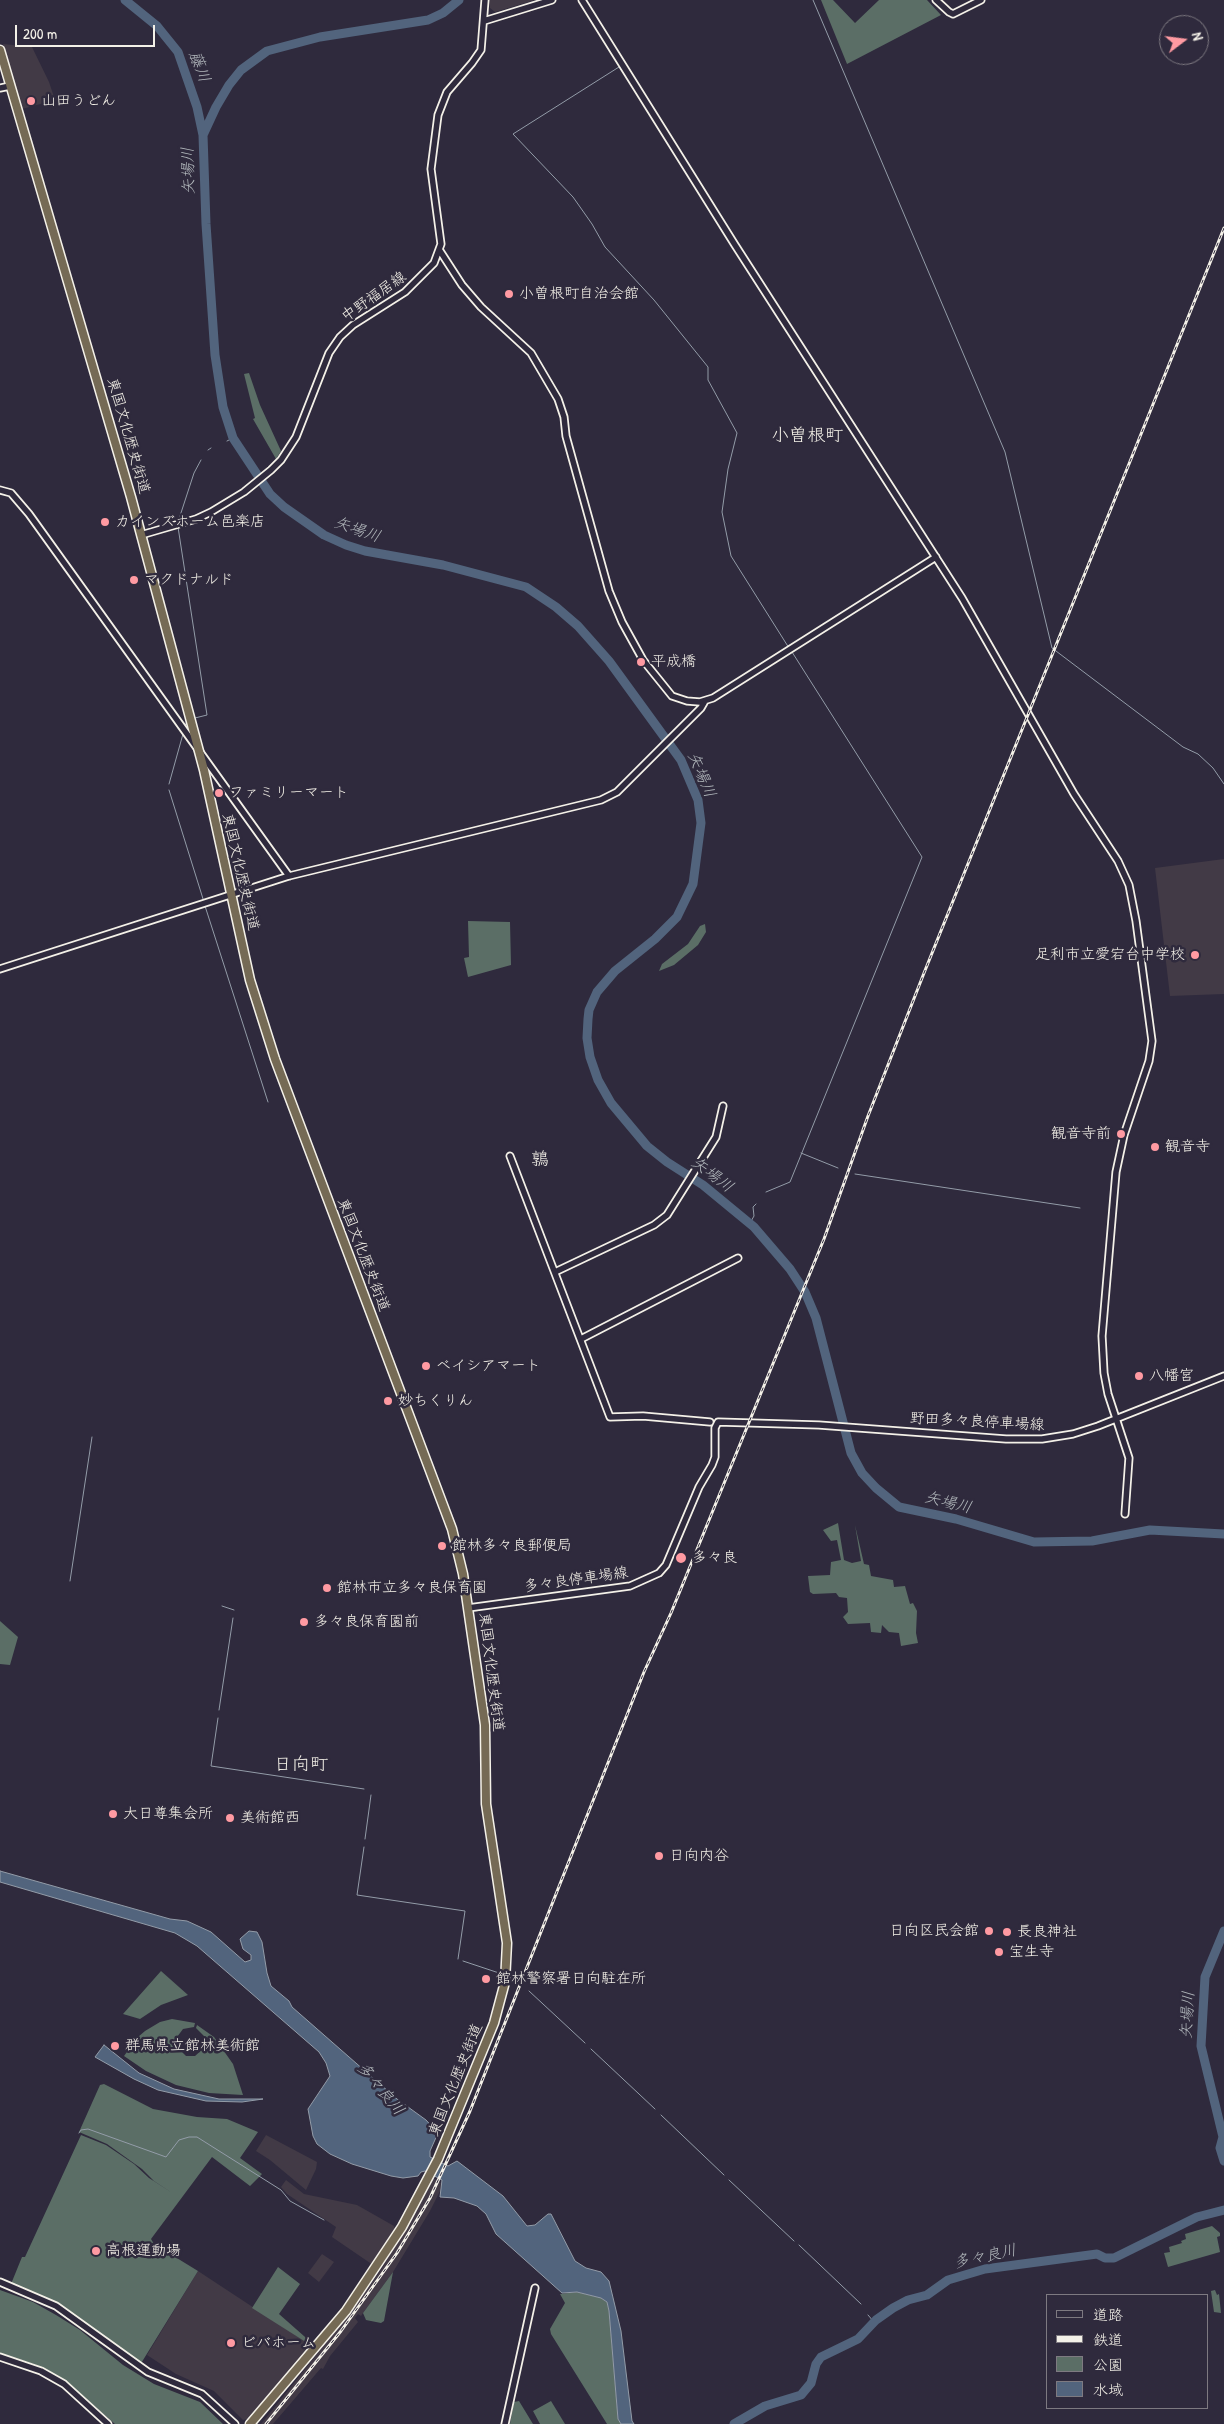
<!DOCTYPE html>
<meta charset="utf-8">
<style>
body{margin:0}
#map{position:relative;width:1224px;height:2424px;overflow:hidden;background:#2f2a3d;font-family:"Patrick Hand","Klee One",sans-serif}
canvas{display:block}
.legend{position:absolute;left:1046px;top:2294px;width:162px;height:115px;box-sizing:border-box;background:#2f2a3d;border:1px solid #7e7a81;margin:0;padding:6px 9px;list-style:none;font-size:15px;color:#f4f1e8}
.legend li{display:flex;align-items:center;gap:10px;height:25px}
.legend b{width:25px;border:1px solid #7e7a81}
.north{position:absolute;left:1159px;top:15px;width:50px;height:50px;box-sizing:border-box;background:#2f2a3d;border:1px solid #7e7a81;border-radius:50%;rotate:75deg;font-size:14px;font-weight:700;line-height:20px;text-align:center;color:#f4f1e8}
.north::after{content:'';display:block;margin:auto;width:18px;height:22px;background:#ff9aa2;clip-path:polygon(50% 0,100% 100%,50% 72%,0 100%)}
.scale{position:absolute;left:15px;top:25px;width:140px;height:22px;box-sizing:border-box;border:2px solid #f4f1e8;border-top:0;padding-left:6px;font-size:15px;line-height:18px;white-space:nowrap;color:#f4f1e8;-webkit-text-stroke:4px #2f2a3d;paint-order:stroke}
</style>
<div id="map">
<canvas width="1224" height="2424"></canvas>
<ul class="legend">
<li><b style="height:6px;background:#2f2a3d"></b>道路</li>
<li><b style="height:6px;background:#f4f1e8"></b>鉄道</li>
<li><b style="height:14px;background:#5b6e66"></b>公園</li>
<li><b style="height:14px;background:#52647d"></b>水域</li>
</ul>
<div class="north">N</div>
<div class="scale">200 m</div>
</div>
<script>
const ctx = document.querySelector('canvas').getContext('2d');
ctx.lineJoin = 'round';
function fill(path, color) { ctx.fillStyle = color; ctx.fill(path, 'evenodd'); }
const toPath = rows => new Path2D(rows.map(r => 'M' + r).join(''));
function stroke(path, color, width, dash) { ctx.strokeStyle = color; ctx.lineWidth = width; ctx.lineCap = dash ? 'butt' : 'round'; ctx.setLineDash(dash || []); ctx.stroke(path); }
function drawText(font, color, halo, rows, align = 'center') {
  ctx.font = font + ' "Patrick Hand","Klee One",sans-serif'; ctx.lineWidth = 5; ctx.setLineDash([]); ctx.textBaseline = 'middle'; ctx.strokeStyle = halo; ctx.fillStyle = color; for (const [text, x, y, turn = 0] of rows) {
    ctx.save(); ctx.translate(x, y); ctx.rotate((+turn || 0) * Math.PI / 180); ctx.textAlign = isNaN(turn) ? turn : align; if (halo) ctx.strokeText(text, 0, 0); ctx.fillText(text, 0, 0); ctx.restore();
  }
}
fill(toPath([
 [489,0,535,0,495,12,490,8],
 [3,44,32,47,49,82,55,100,22,109],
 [1224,859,1224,994,1170,996,1155,868],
 [266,2135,317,2162,316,2169,306,2190,270,2160,256,2151],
 [433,2178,441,2183,440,2191,430,2211,393,2272,363,2313,361,2316,358,2314,355,2318,358,2322,330,2356,323,2369,321,2368,273,2424,261,2424,350,2313,352,2316,355,2312,353,2310,383,2267],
 [286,2180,304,2194,357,2205,394,2226,395,2230,373,2265,332,2237,336,2227,287,2194,281,2187],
 [322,2254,334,2262,319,2282,308,2273],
 [198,2271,312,2346,247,2419,243,2420,214,2391,176,2374,147,2355]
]), '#423a46');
fill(toPath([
 [821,0,833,0,855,23,879,0,927,0,941,15,847,64],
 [249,373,260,405,281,451,276,459,253,419,255,418,244,374],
 [468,921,510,922,511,965,468,977,464,958,469,957],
 [705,924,706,932,698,945,674,965,659,971,662,964,688,944,700,926],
 [838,1523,844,1560,852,1563,861,1561,855,1525,864,1564,869,1565,871,1576,893,1580,894,1587,905,1586,910,1604,913,1603,917,1611,916,1633,918,1643,901,1646,899,1633,889,1632,882,1625,881,1633,871,1632,870,1623,848,1624,843,1617,848,1612,847,1598,839,1597,836,1593,813,1594,810,1592,808,1576,830,1575,831,1562,841,1560,837,1540,831,1541,823,1530],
 [0,1621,18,1637,10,1665,0,1664],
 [161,1971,188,1995,161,2005,140,2019,123,2014],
 [172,2019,195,2023,194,2027,183,2029,177,2037,178,2048,186,2056,195,2056,205,2047,205,2037,196,2028,197,2025,214,2037,233,2064,243,2095,209,2093,176,2085,146,2071,124,2056,138,2037,145,2031,160,2022],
 [104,2084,153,2109,197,2117,227,2119,258,2132,240,2158,262,2174,250,2186,212,2157,151,2239,154,2244,198,2271,140,2365,84,2322,46,2298,11,2284,22,2257,25,2257,81,2135,106,2145,134,2164,149,2178,174,2194,154,2181,142,2169,107,2144,79,2132,100,2085],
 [1212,2226,1220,2233,1220,2236,1217,2237,1220,2252,1168,2267,1164,2253,1170,2252,1169,2247,1182,2243,1181,2241,1186,2239,1185,2234],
 [278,2267,300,2284,279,2314,313,2344,312,2346,252,2308],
 [393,2272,384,2321,381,2323,366,2320,363,2313],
 [0,2290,33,2302,56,2315,80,2330,123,2365,154,2384,200,2402,223,2424,115,2424,69,2384,49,2371,34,2364,0,2353],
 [1215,2290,1217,2295,1219,2294,1221,2313,1214,2312,1211,2291],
 [577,2292,601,2298,607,2302,609,2311,618,2419,621,2424,607,2424,551,2334,550,2329,565,2303,560,2294],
 [519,2401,533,2424,510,2424,514,2402],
 [551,2401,565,2424,540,2424,533,2411]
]), '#5b6e66');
const water = toPath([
 [0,1871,170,1919,187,1921,211,1932,245,1962,251,1960,251,1955,243,1949,240,1939,249,1931,257,1932,262,1942,267,1973,271,1986,289,2001,292,2007,397,2099,426,2120,438,2133,430,2151,430,2157,448,2166,457,2161,503,2196,527,2226,535,2225,548,2214,551,2214,575,2261,586,2268,601,2272,609,2281,621,2331,632,2421,634,2424,621,2424,618,2419,609,2311,607,2302,601,2298,577,2292,562,2293,496,2234,486,2214,477,2206,454,2198,440,2197,442,2180,425,2171,421,2172,418,2176,403,2178,391,2176,352,2164,330,2154,317,2144,313,2136,308,2109,330,2076,326,2063,319,2052,197,1946,175,1933,0,1882,0,1871],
 [104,2045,139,2073,174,2089,219,2099,263,2099,242,2102,206,2101,158,2090,134,2079,95,2057,104,2045]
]);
fill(water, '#52647d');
stroke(water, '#939ca8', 1);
stroke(toPath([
 [813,0,1005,452,1052,648,1183,747,1198,754,1213,768,1224,784],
 [619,67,513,134,573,197,592,224,605,247,654,300,708,367,708,380,737,433,728,469,722,512,731,556,789,648],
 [227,441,233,438],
 [208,450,211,448],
 [179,519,194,473,201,460],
 [178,527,207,715,195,718],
 [185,726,187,721],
 [169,784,183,734],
 [169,790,204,902],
 [205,906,268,1102],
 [801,1153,838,1168],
 [855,1174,1080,1208],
 [766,1192,790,1182,922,857,792,652],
 [750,1223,754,1216,753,1207,756,1204],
 [70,1581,92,1437],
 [222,1606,234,1610],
 [219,1710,233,1618],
 [218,1718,211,1766,364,1789],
 [365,1839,371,1795],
 [364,1847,357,1895,465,1911,458,1959],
 [463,1961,499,1973],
 [529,1991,585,2043],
 [591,2049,655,2109],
 [661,2115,724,2175],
 [79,2133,81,2130,88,2129,166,2157,179,2140,189,2137,197,2137,281,2190,290,2201,324,2220],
 [729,2180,794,2241],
 [799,2245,861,2304],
 [868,2315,874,2322]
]), '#939ca8', 1);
stroke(toPath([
 [125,0,157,26,178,52,197,107,203,135],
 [459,0,443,13,428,20,320,37,267,51,241,70,229,85,216,107,203,135,206,224,215,355,223,407,233,438,270,494,284,507,324,535,346,545,365,551,443,565,526,587,556,607,578,626,609,661,681,760,698,800,701,823,693,884,677,917,655,939,615,971,597,992,589,1010,588,1019,587,1038,590,1057,598,1080,611,1103,647,1146,667,1162,703,1185,754,1227,790,1269,805,1292,816,1318,851,1453,862,1473,876,1488,899,1507,956,1519,1034,1542,1092,1541,1150,1530,1224,1534],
 [1224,1931,1205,1977,1201,2046,1223,2137,1220,2148,1224,2161],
 [734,2424,765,2406,801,2395,811,2383,816,2364,821,2357,858,2339,876,2320,893,2308,908,2300,927,2295,948,2280,985,2269,1097,2254,1105,2258,1114,2258,1197,2217,1224,2210]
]), '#52647d', 9);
const secondary = toPath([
 [582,0,735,245,962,598,1074,794,1118,861,1129,885,1136,921,1152,1041,1149,1061,1124,1135,1116,1172,1102,1336,1104,1373,1108,1394,1129,1458,1125,1514],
 [936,0,949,12,953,14,981,0],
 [484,21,552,0],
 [0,88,10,86],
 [440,251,462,285,481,307,531,353,558,399,564,417,566,436,609,591,622,622,643,660,672,696,687,701,700,702,713,698,936,557],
 [0,490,11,493,29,514,289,876],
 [141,535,196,519,211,512,244,492,271,470,281,460,296,437,329,353,340,337,353,325,405,292,434,263,441,244,431,169,438,115,447,92,472,63,481,50,485,0],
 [0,969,289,876,601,800,617,792,701,708,705,701],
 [510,1156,610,1417,643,1416,710,1422],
 [555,1272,654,1225,667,1215,716,1137,723,1106],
 [581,1339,738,1258],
 [468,1608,630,1586,659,1573,666,1565,699,1487,712,1465,715,1457,715,1428,718,1422,819,1425,1006,1439,1042,1439,1073,1434,1098,1426,1224,1376],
 [0,2282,56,2306,148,2372,202,2394,235,2424],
 [0,2357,41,2371,64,2384,108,2424],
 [505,2424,535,2288]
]);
const highway = toPath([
 [0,50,131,497,204,770,250,980,275,1059,452,1529,463,1574,485,1725,486,1804,507,1943,505,1982,494,2023,438,2159,402,2227,346,2311,250,2424]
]);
stroke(secondary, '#f4f1e8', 9);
stroke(highway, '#f4f1e8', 11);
stroke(secondary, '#2f2a3d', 5.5);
stroke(highway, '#756a55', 8);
const rail = toPath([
 [266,2424,341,2331,397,2253,430,2198,470,2111,644,1672,671,1613,824,1239,868,1116,924,973,1224,228]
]);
stroke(rail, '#f4f1e8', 3);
stroke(rail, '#2f2a3d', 1, [4]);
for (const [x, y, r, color] of [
 [31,101,5,"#ff9aa2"],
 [509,294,5,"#ff9aa2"],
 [105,522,5,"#ff9aa2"],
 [134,580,5,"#ff9aa2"],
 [641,662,5,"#ff9aa2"],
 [219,793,5,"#ff9aa2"],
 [1195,955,5,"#ff9aa2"],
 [1121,1134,5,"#ff9aa2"],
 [1155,1147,5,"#ff9aa2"],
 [426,1366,5,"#ff9aa2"],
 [1139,1376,5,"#ff9aa2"],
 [388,1401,5,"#ff9aa2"],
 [442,1546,5,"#ff9aa2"],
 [681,1558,6,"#ff9aa2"],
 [327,1588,5,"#ff9aa2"],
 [304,1622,5,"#ff9aa2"],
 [113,1814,5,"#ff9aa2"],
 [230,1818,5,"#ff9aa2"],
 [659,1856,5,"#ff9aa2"],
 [989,1931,5,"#ff9aa2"],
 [1007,1932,5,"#ff9aa2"],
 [999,1952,5,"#ff9aa2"],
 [486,1979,5,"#ff9aa2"],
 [115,2046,5,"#ff9aa2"],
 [96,2251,5,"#ff9aa2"],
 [231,2343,5,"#ff9aa2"]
]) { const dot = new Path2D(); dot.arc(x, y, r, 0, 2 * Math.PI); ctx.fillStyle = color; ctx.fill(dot); stroke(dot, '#2f2a3d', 2); }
drawText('15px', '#f4f1e8', '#2f2a3d', [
 ["山田うどん",41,101],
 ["小曽根町自治会館",519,294],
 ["カインズホーム邑楽店",115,522],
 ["マクドナルド",144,580],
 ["平成橋",651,662],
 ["ファミリーマート",229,793],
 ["足利市立愛宕台中学校",1185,955,"right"],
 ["観音寺前",1111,1134,"right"],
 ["観音寺",1165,1147],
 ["ベイシアマート",436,1366],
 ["八幡宮",1149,1376],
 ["妙ちくりん",398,1401],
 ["館林多々良郵便局",452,1546],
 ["多々良",692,1558],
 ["館林市立多々良保育園",337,1588],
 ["多々良保育園前",314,1622],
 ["大日尊集会所",123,1814],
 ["美術館西",240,1818],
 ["日向内谷",669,1856],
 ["日向区民会館",979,1931,"right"],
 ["長良神社",1017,1932],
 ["宝生寺",1009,1952],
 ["館林警察署日向駐在所",496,1979],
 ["群馬県立館林美術館",125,2046],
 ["高根運動場",106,2251],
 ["ビバホーム",241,2343]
], 'left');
drawText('15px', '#f4f1e8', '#2f2a3d', [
 ["中野福居線",374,297,-35],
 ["東国文化歴史街道",128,436,74],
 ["東国文化歴史街道",240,872,77],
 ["東国文化歴史街道",363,1255,69],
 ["野田多々良停車場線",977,1422,3],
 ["多々良停車場線",576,1580,-8],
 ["東国文化歴史街道",491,1672,83],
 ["東国文化歴史街道",456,2080,-68]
]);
drawText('italic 16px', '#b3b9bd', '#2f2a3d', [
 ["藤川",199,67,69],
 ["矢場川",189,171,-92],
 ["矢場川",357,530,19],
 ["矢場川",701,775,67],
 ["矢場川",712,1175,37],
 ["矢場川",948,1503,14],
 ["矢場川",1188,2015,-87],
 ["多々良川",380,2089,50],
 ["多々良川",985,2257,-12]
]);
drawText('18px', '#f4f1e8', '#2f2a3d', [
 ["小曽根町",807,436],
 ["鶉",540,1160],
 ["日向町",301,1765]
]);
</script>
